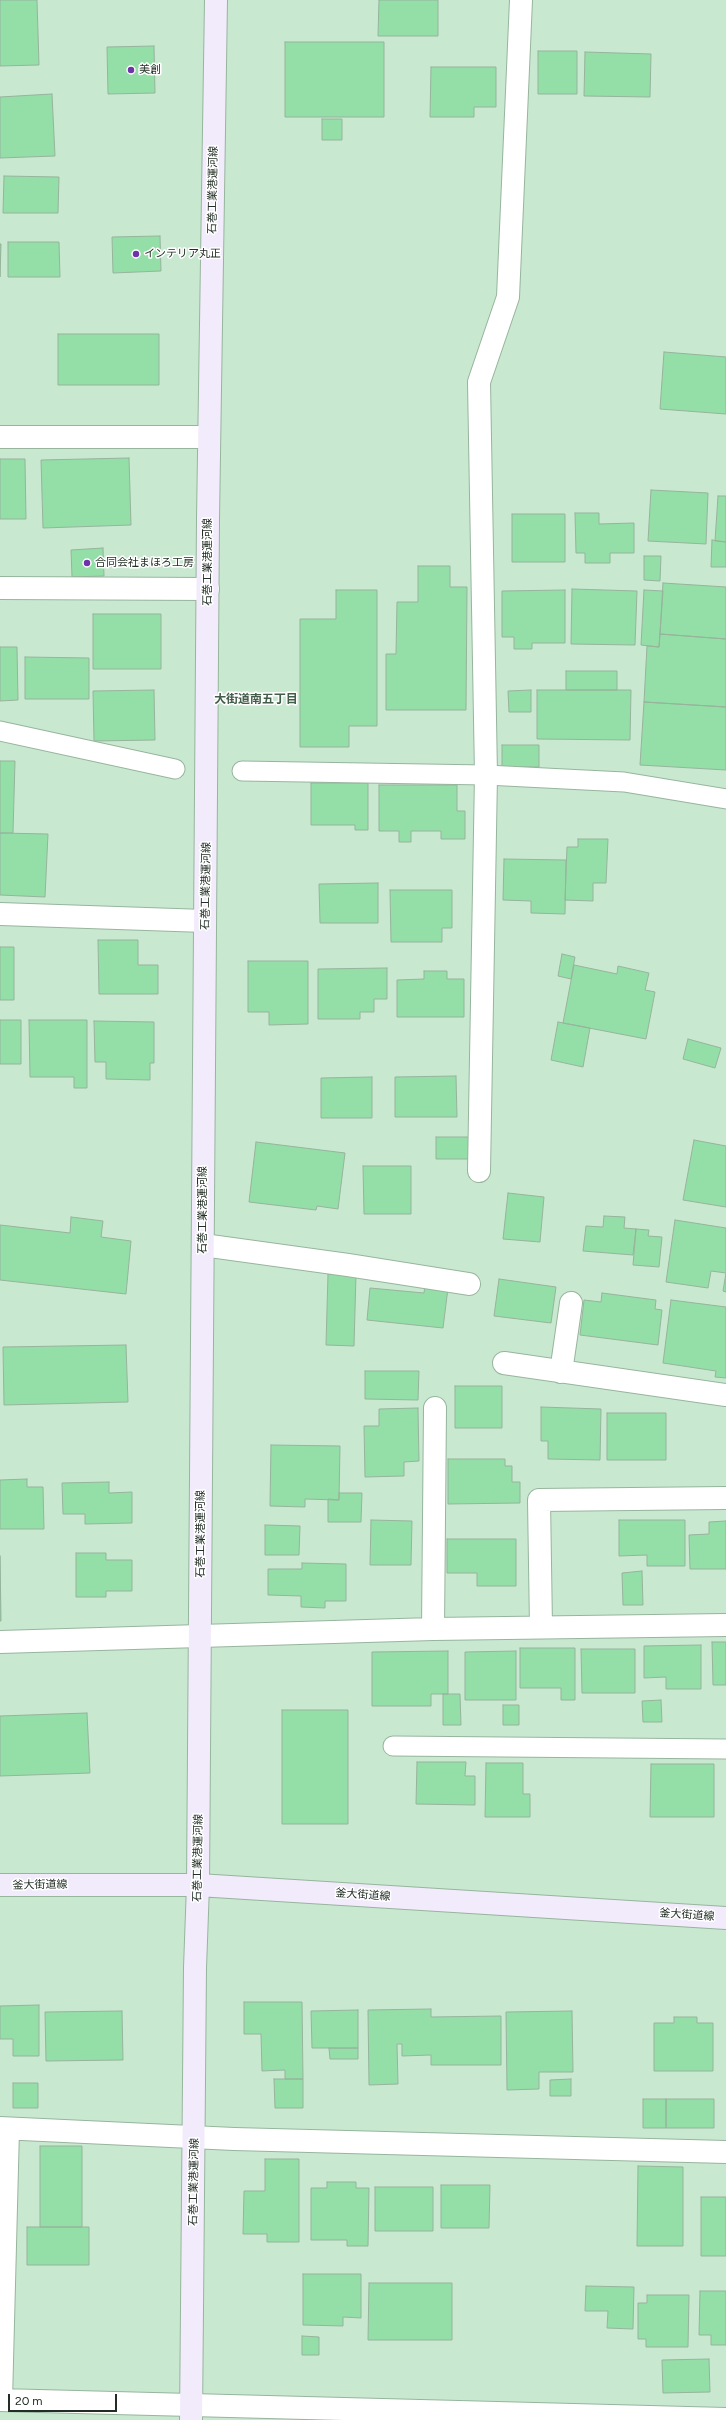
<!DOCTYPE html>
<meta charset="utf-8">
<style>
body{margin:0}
#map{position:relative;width:726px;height:2420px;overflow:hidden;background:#c9e8d0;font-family:Figtree,sans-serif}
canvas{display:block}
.scale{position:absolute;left:8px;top:2394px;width:109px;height:18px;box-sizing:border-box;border:2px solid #222e25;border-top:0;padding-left:5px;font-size:12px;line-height:14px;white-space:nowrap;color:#222e25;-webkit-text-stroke:3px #fff;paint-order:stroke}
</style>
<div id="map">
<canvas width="726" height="2420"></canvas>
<div class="scale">20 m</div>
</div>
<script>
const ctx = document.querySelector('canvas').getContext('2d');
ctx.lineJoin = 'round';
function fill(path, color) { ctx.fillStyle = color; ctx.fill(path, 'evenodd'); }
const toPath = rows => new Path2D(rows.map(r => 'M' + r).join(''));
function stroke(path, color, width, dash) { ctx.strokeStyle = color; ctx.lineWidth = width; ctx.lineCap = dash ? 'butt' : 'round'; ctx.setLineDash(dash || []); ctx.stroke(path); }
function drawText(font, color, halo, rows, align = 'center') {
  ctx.font = font + ' Figtree,"Noto Sans JP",sans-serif'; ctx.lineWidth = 3; ctx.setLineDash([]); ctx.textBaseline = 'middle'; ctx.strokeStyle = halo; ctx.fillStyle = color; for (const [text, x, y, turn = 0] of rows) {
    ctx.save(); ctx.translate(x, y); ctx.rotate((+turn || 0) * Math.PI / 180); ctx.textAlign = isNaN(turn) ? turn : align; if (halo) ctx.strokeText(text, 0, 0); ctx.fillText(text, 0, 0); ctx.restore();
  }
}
const building = toPath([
 [0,0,37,0,39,65,0,66,0,0],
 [379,0,438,0,438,36,378,36,379,0],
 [285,42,384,42,384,117,285,117,285,42],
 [154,46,155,93,108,94,107,47,154,46],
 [538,51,577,51,577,94,538,94,538,51],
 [585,52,651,54,650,97,584,96,585,52],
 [431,67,496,67,496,107,474,107,474,117,430,117,431,67],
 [52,94,55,156,0,158,0,97,52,94],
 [322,119,342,119,342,140,322,140,322,119],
 [4,176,59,177,58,213,3,213,4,176],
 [160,236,161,271,113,273,112,237,160,236],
 [8,242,59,242,60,277,8,277,8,242],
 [0,244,1,244,0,277,0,244],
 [58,334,159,334,159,385,58,385,58,334],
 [664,352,726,357,726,414,660,409,664,352],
 [129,458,131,525,43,528,41,460,129,458],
 [0,459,25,459,26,519,0,519,0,459],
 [651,490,708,493,706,544,648,541,651,490],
 [718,496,726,496,726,542,715,541,718,496],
 [575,513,599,513,599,524,634,523,634,553,610,553,610,563,585,563,585,553,576,553,575,513],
 [512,514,565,514,565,562,512,562,512,514],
 [712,540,726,542,726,567,711,567,712,540],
 [103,548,104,576,72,577,71,550,103,548],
 [644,556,661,556,660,581,644,580,644,556],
 [418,566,450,566,450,587,467,587,466,710,386,710,386,654,396,654,397,602,418,602,418,566],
 [663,583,726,587,726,639,660,634,663,583],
 [572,589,637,591,635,645,571,644,572,589],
 [336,590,377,590,377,726,349,726,349,747,300,747,300,619,336,619,336,590],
 [565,590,565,643,532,643,532,649,514,649,514,637,502,637,502,591,565,590],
 [644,590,663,591,659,647,641,645,644,590],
 [93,614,161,614,161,669,93,669,93,614],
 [660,634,726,639,726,707,644,702,647,646,659,647,660,634],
 [0,647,17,647,18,700,0,701,0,647],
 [25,657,89,658,89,699,25,699,25,657],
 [566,671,617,671,617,690,566,690,566,671],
 [154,690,155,740,94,741,93,691,154,690],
 [531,690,531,712,509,712,508,691,531,690],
 [537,690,631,690,630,740,537,739,537,690],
 [644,702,726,707,726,770,640,765,644,702],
 [502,745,539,745,539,767,502,767,502,745],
 [0,761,15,761,13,833,0,833,0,761],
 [311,783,368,783,368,830,355,830,355,825,311,825,311,783],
 [379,785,457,785,457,811,465,811,465,839,441,839,441,831,411,831,411,842,399,842,399,831,379,831,379,785],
 [0,833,48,834,45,897,0,895,0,833],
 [578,839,608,839,606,883,593,883,593,901,565,900,567,847,578,847,578,839],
 [504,859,566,860,565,914,531,913,531,901,503,900,504,859],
 [378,883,378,923,320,923,319,884,378,883],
 [390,890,452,890,452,928,442,928,442,942,391,942,390,890],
 [98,940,138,940,138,965,158,965,158,994,99,994,98,940],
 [0,947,14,947,14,1000,0,1000,0,947],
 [562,954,575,957,571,979,558,976,562,954],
 [248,961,308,961,308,1024,269,1025,269,1012,248,1012,248,961],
 [574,965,617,974,618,966,649,973,645,990,655,992,646,1039,563,1023,574,965],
 [387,968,387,999,374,999,374,1012,360,1012,360,1019,318,1019,318,969,387,968],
 [424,971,447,971,447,979,464,979,464,1017,397,1017,397,980,424,979,424,971],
 [0,1020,21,1020,21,1064,0,1064,0,1020],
 [29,1020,87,1020,87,1088,74,1088,74,1077,30,1077,29,1020],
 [94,1021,154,1022,154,1063,150,1063,150,1080,106,1079,106,1062,95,1062,94,1021],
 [558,1022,590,1028,583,1067,551,1060,558,1022],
 [688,1039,721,1048,715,1068,683,1059,688,1039],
 [456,1076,457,1117,395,1117,395,1077,456,1076],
 [372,1077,372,1118,321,1118,321,1078,372,1077],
 [436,1137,472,1137,472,1159,436,1159,436,1137],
 [694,1140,726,1146,726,1207,683,1200,694,1140],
 [256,1142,345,1153,338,1209,317,1206,316,1210,249,1202,256,1142],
 [363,1166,411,1166,411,1214,364,1214,363,1166],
 [508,1193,544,1197,540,1242,503,1239,508,1193],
 [604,1216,625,1217,624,1228,636,1229,633,1255,583,1251,586,1226,603,1227,604,1216],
 [71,1217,103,1221,101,1237,131,1241,126,1294,0,1280,0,1225,70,1233,71,1217],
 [675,1220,726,1228,726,1292,723,1291,726,1273,711,1271,708,1288,666,1282,675,1220],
 [636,1229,649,1230,648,1236,662,1237,659,1267,633,1265,636,1229],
 [328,1274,356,1275,354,1346,326,1345,328,1274],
 [499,1279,556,1287,551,1323,494,1316,499,1279],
 [425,1285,448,1288,443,1328,367,1320,370,1288,424,1293,425,1285],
 [602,1293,656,1300,655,1309,662,1310,658,1345,580,1335,584,1300,601,1302,602,1293],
 [671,1300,726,1307,726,1378,715,1377,716,1371,663,1363,671,1300],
 [126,1345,128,1402,4,1405,3,1347,126,1345],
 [365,1371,419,1371,418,1400,365,1399,365,1371],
 [455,1386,502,1386,502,1428,455,1428,455,1386],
 [541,1407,601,1409,600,1460,548,1459,548,1441,541,1441,541,1407],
 [418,1408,419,1461,404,1462,404,1476,365,1477,364,1426,379,1426,379,1409,418,1408],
 [607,1413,666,1413,666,1460,607,1460,607,1413],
 [271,1445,340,1446,339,1500,305,1499,305,1507,270,1506,271,1445],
 [448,1459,505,1459,505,1466,512,1466,512,1482,520,1482,520,1503,448,1504,448,1459],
 [27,1479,27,1487,43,1487,44,1529,0,1529,0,1480,27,1479],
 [109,1482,109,1493,132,1492,132,1523,85,1524,85,1514,63,1514,62,1483,109,1482],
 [339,1493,362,1493,361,1522,328,1522,328,1499,339,1500,339,1493],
 [371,1520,412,1521,411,1565,370,1565,371,1520],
 [619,1520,685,1520,685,1566,647,1566,647,1555,619,1556,619,1520],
 [726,1521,726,1569,690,1569,689,1535,709,1534,709,1522,726,1521],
 [265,1525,300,1526,299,1555,265,1555,265,1525],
 [447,1539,516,1539,516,1586,477,1586,477,1573,447,1573,447,1539],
 [76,1553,106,1553,106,1560,132,1560,132,1591,106,1591,106,1597,76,1597,76,1553],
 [0,1556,1,1621,0,1621,0,1556],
 [302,1563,346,1564,346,1601,325,1601,325,1608,301,1607,301,1596,268,1595,268,1569,302,1569,302,1563],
 [642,1571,643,1605,623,1605,622,1573,642,1571],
 [712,1642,726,1642,726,1685,713,1685,712,1642],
 [701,1645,701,1689,666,1689,666,1677,644,1678,644,1646,701,1645],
 [520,1648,575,1648,575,1700,561,1700,561,1688,520,1688,520,1648],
 [581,1649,635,1649,635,1693,582,1693,581,1649],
 [448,1651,448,1694,431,1694,431,1706,372,1706,372,1652,448,1651],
 [516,1651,516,1700,465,1700,465,1652,516,1651],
 [443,1694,460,1694,461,1725,443,1725,443,1694],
 [661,1700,662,1722,643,1722,642,1701,661,1700],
 [503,1705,519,1705,519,1725,503,1725,503,1705],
 [282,1710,348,1710,348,1824,282,1824,282,1710],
 [87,1713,90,1773,0,1776,0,1716,87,1713],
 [417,1762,466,1762,465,1776,475,1776,475,1805,416,1804,417,1762],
 [486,1763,523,1763,523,1794,530,1794,530,1817,485,1817,486,1763],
 [651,1764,714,1764,714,1817,650,1817,651,1764],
 [244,2002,302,2002,303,2079,285,2079,285,2070,262,2071,261,2034,244,2034,244,2002],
 [39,2005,39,2056,13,2056,13,2039,0,2039,0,2006,39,2005],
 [431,2009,431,2017,501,2016,501,2065,431,2065,431,2055,402,2056,402,2044,397,2044,398,2084,369,2085,368,2010,431,2009],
 [358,2010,358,2048,312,2048,311,2011,358,2010],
 [122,2011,123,2060,46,2061,45,2012,122,2011],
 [572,2011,573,2072,539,2072,539,2089,507,2090,506,2012,572,2011],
 [674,2017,697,2017,697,2023,713,2023,713,2071,654,2071,654,2023,674,2023,674,2017],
 [329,2048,358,2048,358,2059,330,2059,329,2048],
 [274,2079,303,2079,303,2108,275,2108,274,2079],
 [571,2079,571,2096,550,2096,550,2080,571,2079],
 [13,2083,38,2083,38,2108,13,2108,13,2083],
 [643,2099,666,2099,666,2128,643,2128,643,2099],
 [666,2099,714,2099,714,2128,666,2128,666,2099],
 [40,2146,82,2146,82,2227,40,2227,40,2146],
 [265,2159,299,2159,299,2242,267,2242,267,2234,243,2234,244,2191,265,2191,265,2159],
 [638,2166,683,2167,683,2246,637,2246,638,2166],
 [327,2182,356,2182,356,2188,369,2188,368,2246,347,2246,347,2240,311,2240,311,2188,327,2188,327,2182],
 [441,2185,490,2185,489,2228,441,2228,441,2185],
 [375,2187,433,2187,433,2231,375,2231,375,2187],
 [701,2197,726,2197,726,2256,701,2256,701,2197],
 [27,2227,89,2227,89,2265,27,2265,27,2227],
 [303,2274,361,2274,361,2318,343,2317,343,2326,303,2325,303,2274],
 [369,2283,452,2283,452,2340,368,2340,369,2283],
 [586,2286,634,2287,633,2329,607,2328,608,2311,585,2311,586,2286],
 [700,2291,726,2291,726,2345,711,2345,711,2335,699,2335,700,2291],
 [647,2295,689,2295,688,2347,646,2347,646,2339,638,2339,638,2303,647,2303,647,2295],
 [302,2336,319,2337,319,2355,302,2355,302,2336],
 [709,2359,710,2392,663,2393,662,2360,709,2359]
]);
fill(building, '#94dea7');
stroke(building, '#96b49c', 1);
const lane = toPath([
 [0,731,175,769],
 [242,771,486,775,624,782,726,799],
 [393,1746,726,1749]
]);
const street = toPath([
 [0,437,209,437],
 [0,588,208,589],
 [0,914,205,921],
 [479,1171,486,775,479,382,508,297,521,0],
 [203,1245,348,1265,469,1284],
 [504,1363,726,1395],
 [561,1372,571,1303],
 [541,1627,539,1500,726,1498],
 [433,1629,435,1408],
 [0,1642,433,1629,726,1625],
 [0,2128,234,2139,726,2152],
 [0,2400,726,2419],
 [1,2400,8,2129]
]);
const secondary = toPath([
 [0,1885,198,1885,726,1918],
 [191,2420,195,1968,198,1885,208,519,216,0]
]);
stroke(lane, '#97b59d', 21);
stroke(street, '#97b59d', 24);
stroke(secondary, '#97b59d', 24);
stroke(lane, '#fff', 19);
stroke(street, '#fff', 22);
stroke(secondary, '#f2ebfc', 22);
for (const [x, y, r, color] of [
 [131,70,4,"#6e33a9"],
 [136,254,4,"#6e33a9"],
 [87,563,4,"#6e33a9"]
]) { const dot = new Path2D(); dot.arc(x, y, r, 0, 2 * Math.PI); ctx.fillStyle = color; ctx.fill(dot); stroke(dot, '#fff', 1.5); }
drawText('11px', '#222e25', '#fff', [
 ["美創",139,70],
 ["インテリア丸正",144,254],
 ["合同会社まほろ工房",95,563]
], 'left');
drawText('11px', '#222e25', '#fff', [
 ["石巻工業港運河線",213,190,-89],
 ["石巻工業港運河線",208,562,-90],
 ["石巻工業港運河線",206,886,-89],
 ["石巻工業港運河線",203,1210,-90],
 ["石巻工業港運河線",201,1534,-90],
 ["石巻工業港運河線",198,1858,-89],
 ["釜大街道線",40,1885,-1],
 ["釜大街道線",363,1895,4],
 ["釜大街道線",687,1915,4],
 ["石巻工業港運河線",194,2182,-89]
]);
drawText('bold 12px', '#425d49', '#fff', [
 ["大街道南五丁目",256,699]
]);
</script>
